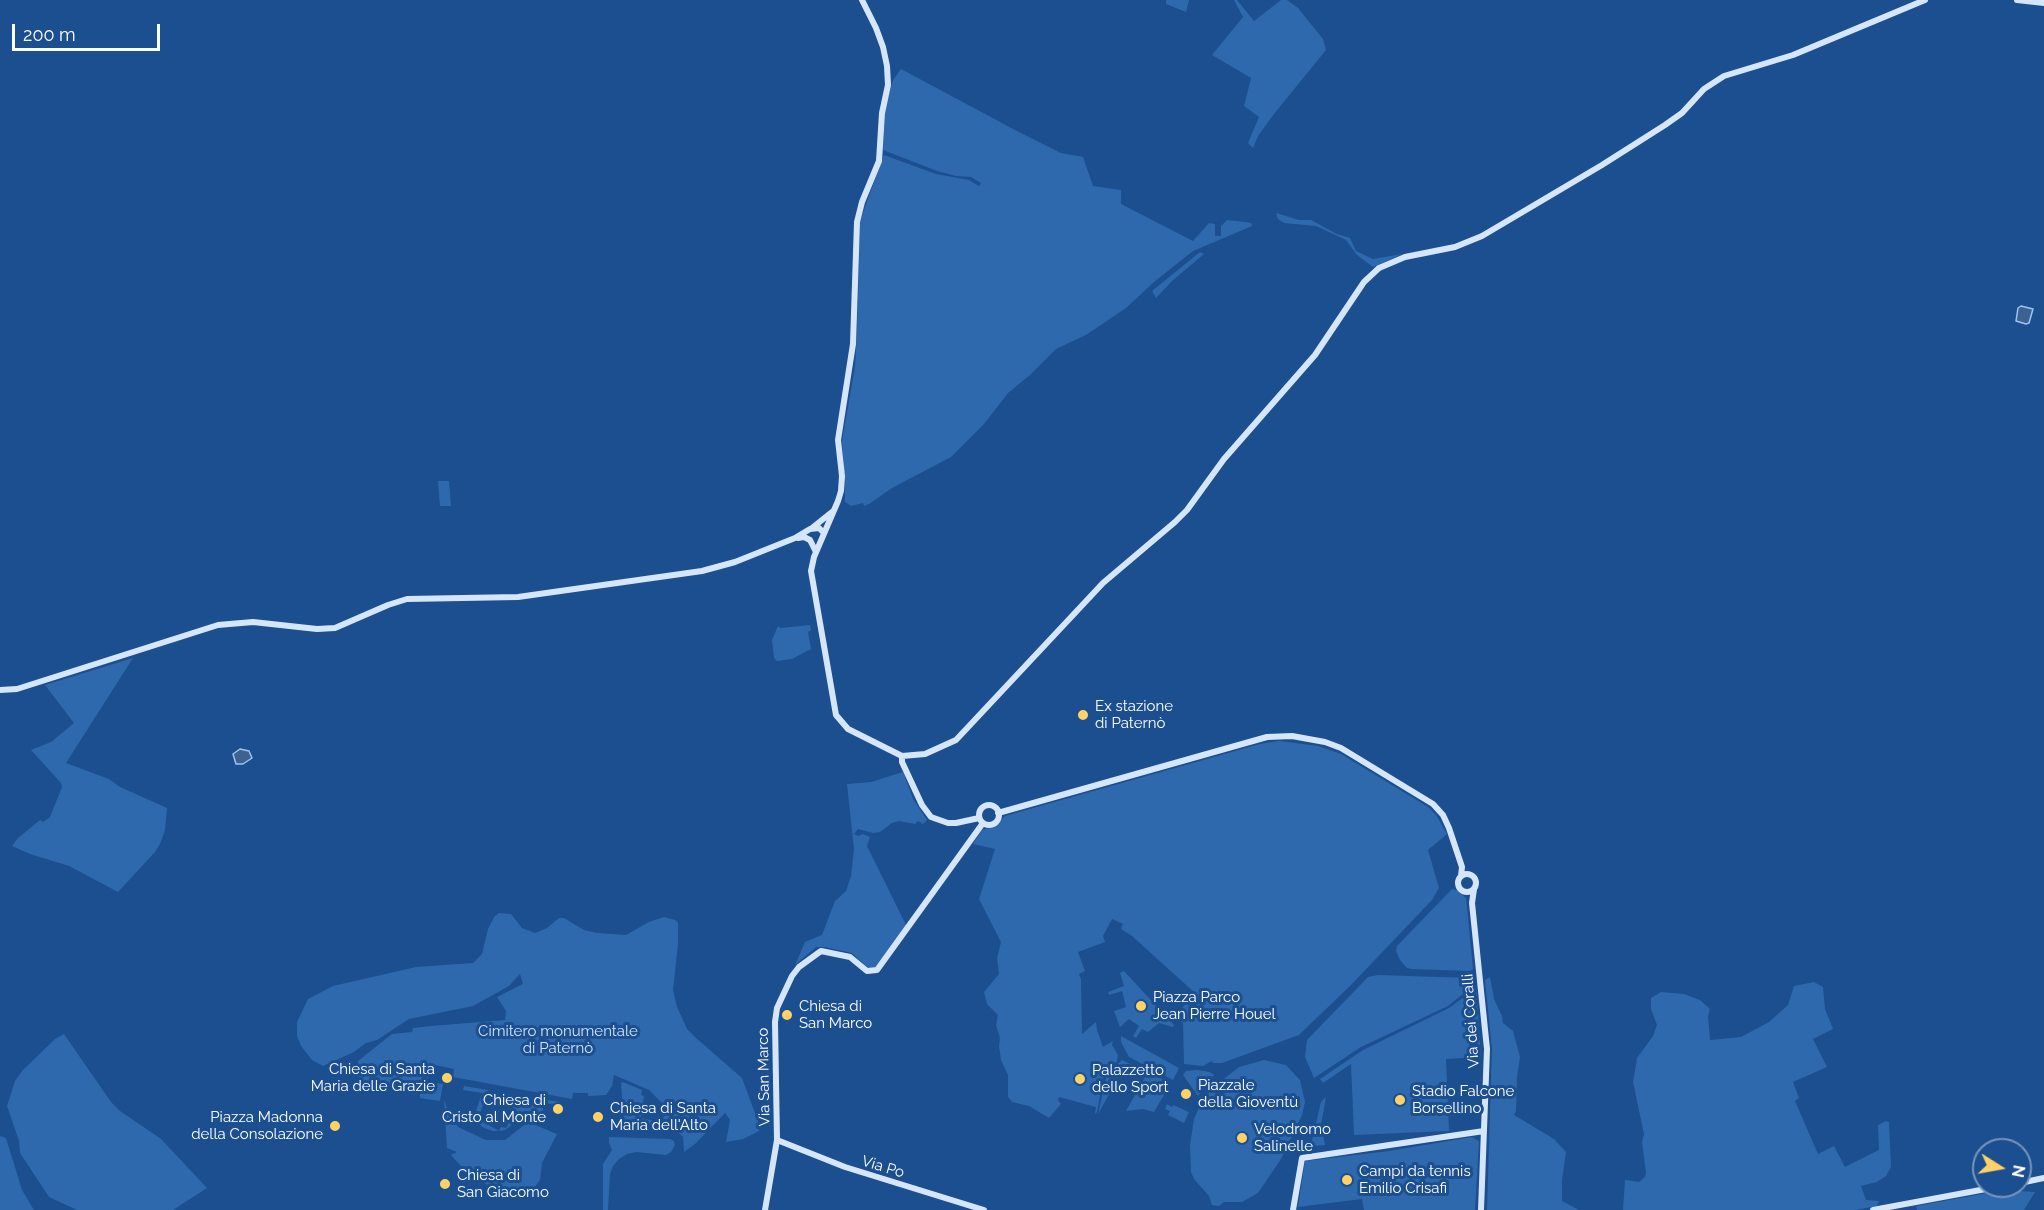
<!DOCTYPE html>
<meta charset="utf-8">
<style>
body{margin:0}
#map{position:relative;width:2044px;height:1210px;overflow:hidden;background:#1b4f8f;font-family:Raleway,sans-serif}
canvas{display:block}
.north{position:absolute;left:1972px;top:1138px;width:60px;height:60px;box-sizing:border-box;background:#1b4f8f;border:2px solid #7695bc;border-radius:50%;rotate:101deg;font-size:16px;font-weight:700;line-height:24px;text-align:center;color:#fff}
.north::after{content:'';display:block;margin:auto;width:21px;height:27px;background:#ffd166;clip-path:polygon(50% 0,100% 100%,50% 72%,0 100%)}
.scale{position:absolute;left:12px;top:24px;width:148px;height:27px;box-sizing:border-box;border:3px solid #fff;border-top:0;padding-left:8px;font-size:18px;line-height:21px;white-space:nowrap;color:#fff;-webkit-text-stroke:4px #1b4f8f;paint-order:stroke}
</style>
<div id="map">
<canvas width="2044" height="1210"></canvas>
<div class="north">N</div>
<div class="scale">200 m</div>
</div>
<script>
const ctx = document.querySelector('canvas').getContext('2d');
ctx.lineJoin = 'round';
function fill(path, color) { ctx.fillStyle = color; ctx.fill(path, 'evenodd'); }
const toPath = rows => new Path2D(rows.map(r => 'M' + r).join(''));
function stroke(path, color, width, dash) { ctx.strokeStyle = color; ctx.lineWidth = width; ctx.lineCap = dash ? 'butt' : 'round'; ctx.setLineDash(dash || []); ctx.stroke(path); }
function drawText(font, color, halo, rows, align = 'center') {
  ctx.font = font + ' Raleway,sans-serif'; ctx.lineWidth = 6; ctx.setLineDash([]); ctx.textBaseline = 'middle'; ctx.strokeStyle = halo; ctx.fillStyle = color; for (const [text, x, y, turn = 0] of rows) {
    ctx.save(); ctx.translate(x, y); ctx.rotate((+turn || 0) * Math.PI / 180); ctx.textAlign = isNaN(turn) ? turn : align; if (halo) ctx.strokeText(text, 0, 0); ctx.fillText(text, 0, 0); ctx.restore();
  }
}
fill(toPath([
 [1166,0,1189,0,1186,12,1166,4],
 [1234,0,1237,0,1254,21,1281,0,1287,0,1298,8,1323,39,1326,50,1274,114,1258,136,1253,148,1248,143,1259,117,1244,106,1251,78,1212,55,1243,17],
 [901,69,1015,130,1061,153,1083,157,1093,186,1121,190,1121,204,1193,241,1209,223,1215,224,1215,236,1221,236,1221,226,1227,220,1245,222,1251,223,1252,226,1193,251,1154,282,1126,308,1086,335,1056,349,1030,375,1008,393,984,424,951,457,892,488,869,504,864,506,863,503,851,506,845,502,845,483,842,441,855,367,857,331,860,221,884,155,936,174,969,180,979,186,981,183,971,177,956,176,937,171,883,150,885,108,893,80],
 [1276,213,1299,220,1311,220,1337,234,1350,238,1356,251,1373,259,1402,254,1373,267,1357,255,1346,240,1316,226,1284,223,1278,219],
 [1200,252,1204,254,1172,281,1156,298,1152,291],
 [438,481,449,481,451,506,440,506],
 [810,625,811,630,808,632,811,649,792,659,777,661,774,658,772,640,777,628,779,626,780,628],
 [133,658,66,763,109,779,120,787,167,808,165,830,160,844,155,852,118,892,69,866,30,854,12,846,18,838,40,820,43,822,50,817,62,787,61,783,31,750,51,742,74,723,45,685],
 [1279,741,1318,746,1341,754,1428,807,1436,815,1447,834,1428,850,1439,888,1432,900,1351,985,1299,1035,1222,1063,1213,1063,1212,1061,1203,1066,1184,1064,1183,1023,1174,1018,1195,993,1132,936,1121,929,1123,924,1112,919,1103,936,1105,942,1078,952,1085,971,1079,974,1081,979,1082,1034,1096,1022,1097,1030,1103,1047,1113,1041,1112,1045,1118,1055,1117,1061,1104,1074,1097,1112,1095,1114,1096,1107,1059,1097,1058,1100,1061,1104,1049,1118,1029,1106,1012,1102,1008,1097,1008,1075,1001,1060,999,1046,1000,1038,996,1025,998,1015,987,1004,984,992,999,974,997,958,1001,942,979,899,995,849,973,844,982,830,996,826,1005,816,1260,744],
 [903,772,913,799,927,820,923,824,918,821,915,824,899,821,892,823,880,832,873,833,858,829,854,834,858,836,863,834,870,837,867,846,907,927,875,967,870,968,865,965,852,953,825,947,816,947,795,965,805,942,822,935,835,901,846,891,851,876,854,849,847,784,871,782],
 [1452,889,1457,890,1466,898,1473,969,1470,971,1412,969,1407,968,1400,960,1396,951,1397,946],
 [499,913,511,914,522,928,535,933,547,928,559,918,564,918,584,930,597,933,626,935,649,922,664,917,675,920,678,923,678,944,673,990,677,1007,687,1029,696,1038,742,1078,759,1124,759,1131,743,1139,726,1142,730,1120,725,1113,695,1144,684,1152,683,1137,676,1130,666,1128,669,1123,663,1121,665,1106,649,1090,614,1075,612,1086,606,1095,588,1096,588,1093,573,1093,572,1099,453,1077,454,1069,430,1064,427,1082,443,1084,440,1101,420,1098,420,1086,360,1089,358,1061,392,1034,412,1032,413,1028,431,1026,505,1020,506,1011,497,997,523,984,520,974,509,986,473,1006,409,1019,377,1040,366,1043,354,1052,323,1066,312,1060,301,1046,297,1036,297,1022,308,999,333,986,416,967,473,963,482,954,488,929,494,917],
 [1124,971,1174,1025,1173,1027,1159,1023,1148,1032,1142,1029,1136,1038,1133,1036,1139,1026,1129,1019,1120,1027,1114,1011,1126,1007,1122,991,1109,995,1108,992,1124,986,1120,973],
 [1378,975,1470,978,1474,980,1469,989,1448,1006,1361,1047,1314,1078,1305,1057,1307,1040,1368,977],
 [1490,977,1494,999,1502,1016,1503,1023,1513,1031,1520,1057,1517,1077,1516,1111,1514,1115,1554,1139,1566,1152,1562,1180,1562,1201,1579,1210,1487,1210,1492,1049,1485,980],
 [1814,982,1823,987,1825,1009,1833,1029,1813,1039,1827,1067,1793,1082,1799,1098,1795,1101,1818,1154,1834,1146,1845,1167,1879,1150,1878,1125,1886,1121,1889,1122,1891,1167,1886,1176,1877,1182,1861,1186,1866,1200,1879,1201,1877,1206,1855,1210,1623,1210,1625,1180,1639,1182,1645,1177,1646,1173,1642,1142,1644,1134,1633,1082,1637,1058,1653,1036,1657,1025,1651,1009,1651,998,1661,992,1684,994,1700,1000,1710,1009,1708,1016,1710,1040,1741,1037,1769,1022,1788,1005,1794,986],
 [1476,985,1481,1057,1446,1059,1449,1131,1354,1135,1351,1064,1323,1083,1320,1079,1363,1050,1449,1008,1471,992],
 [64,1034,111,1102,120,1111,161,1139,207,1188,173,1210,77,1210,49,1197,20,1153,19,1141,7,1106,15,1081,23,1070,55,1039],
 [1121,1036,1179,1068,1173,1080,1129,1057,1121,1042],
 [1122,1060,1171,1083,1166,1091,1161,1089,1160,1092,1164,1095,1154,1112,1143,1109,1126,1111,1145,1077,1130,1069,1129,1070,1124,1068,1098,1114,1107,1074],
 [1264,1060,1286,1065,1300,1080,1305,1102,1302,1115,1281,1159,1258,1193,1242,1202,1224,1202,1219,1206,1212,1205,1209,1196,1194,1179,1191,1172,1190,1145,1194,1119,1202,1101,1210,1091,1225,1078,1239,1067],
 [1197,1070,1210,1072,1214,1075,1198,1096,1183,1075,1186,1071],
 [623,1082,642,1090,641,1095,644,1096,641,1118,659,1122,656,1130,624,1129,621,1083],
 [464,1086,488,1090,478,1119,499,1131,501,1127,506,1128,509,1123,514,1103,507,1100,508,1094,560,1102,560,1105,544,1103,541,1120,527,1114,505,1130,500,1131,493,1131,484,1128,473,1120,482,1093,463,1090],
 [1326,1097,1321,1125,1325,1145,1313,1146,1312,1140,1321,1102],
 [444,1100,450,1116,458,1127,486,1140,505,1140,528,1122,557,1134,542,1163,540,1180,534,1188,520,1194,503,1193,470,1176,451,1155,457,1152,447,1148],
 [1167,1104,1172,1107,1173,1105,1189,1112,1184,1123,1168,1115,1170,1111,1165,1109],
 [0,1136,6,1138,22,1190,34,1210,0,1210],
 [609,1137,670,1139,674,1141,675,1145,671,1152,666,1155,636,1152,627,1154,619,1159,613,1166,610,1174,608,1210,603,1210,603,1164,612,1150,609,1143],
 [1472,1137,1479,1141,1475,1210,1364,1210,1362,1199,1298,1207,1305,1161,1389,1151],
 [2004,1190,2035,1192,2024,1210,1917,1210,1916,1206]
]), '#2e69ad');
const water = toPath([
 [2021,306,2033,309,2029,323,2026,324,2016,321,2018,308,2021,306],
 [240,749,249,751,252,758,243,764,236,764,233,754,240,749]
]);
fill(water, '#3c6290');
stroke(water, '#9cc4f0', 1.5);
stroke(toPath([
 [862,0,876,28,883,47,887,66,888,85,882,113,879,161,862,202,857,222,853,344,838,440,842,476,841,491,838,501,814,557,811,571,836,715,848,729,902,756,925,754,956,740,1103,583,1175,522,1187,510,1224,459,1315,355,1364,282,1379,268,1405,257,1455,247,1482,236,1602,165,1665,125,1682,113,1704,89,1724,76,1793,55,1925,0],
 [2017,0,2044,3],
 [812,528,832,512],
 [798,538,804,537,810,540,816,552],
 [0,690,17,689,218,625,253,622,317,629,335,628,388,605,407,599,518,597,702,571,735,562,795,538,810,529,819,528,824,533],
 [902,756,902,762,922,805,931,817,948,823,956,823,979,818],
 '979 815a10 10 0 1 1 20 0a10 10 0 1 1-20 0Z',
 [998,813,1267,737,1292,736,1325,742,1341,748,1433,804,1443,815,1449,828,1462,867,1461,876],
 '1458 883a9 9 0 1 1 18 0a9 9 0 1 1-18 0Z',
 [1474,889,1472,903,1487,1049,1481,1210],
 [777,1140,845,1167,984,1210],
 [2020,1183,2044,1178],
 [765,1210,777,1140,775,1022,777,1008,792,976,799,967,821,951,850,957,867,971,877,970,983,823],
 [1293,1210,1302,1158,1484,1131],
 [1873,1210,2002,1186]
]), '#d6e6fa', 6);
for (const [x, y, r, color] of [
 [1083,715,6,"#ffd166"],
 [1141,1006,6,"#ffd166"],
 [787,1015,6,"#ffd166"],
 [447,1078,6,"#ffd166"],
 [1080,1079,6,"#ffd166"],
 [1186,1094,6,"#ffd166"],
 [1400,1100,6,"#ffd166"],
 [558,1109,6,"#ffd166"],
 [598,1117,6,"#ffd166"],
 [335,1126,6,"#ffd166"],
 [1242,1138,6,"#ffd166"],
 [1347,1180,6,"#ffd166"],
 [445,1184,6,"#ffd166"]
]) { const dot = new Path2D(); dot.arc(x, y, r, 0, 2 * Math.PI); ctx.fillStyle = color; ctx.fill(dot); stroke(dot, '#1b4f8f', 2); }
drawText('15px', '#fff', '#1b4f8f', [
 ["Ex stazione",1095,706],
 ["di Paternò",1095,723],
 ["Piazza Parco",1153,997],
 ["Jean Pierre Houel",1153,1014],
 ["Chiesa di",799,1006],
 ["San Marco",799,1023],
 ["Chiesa di Santa",435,1069,"right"],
 ["Maria delle Grazie",435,1086,"right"],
 ["Palazzetto",1092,1070],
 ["dello Sport",1092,1087],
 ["Piazzale",1198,1085],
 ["della Gioventù",1198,1102],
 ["Stadio Falcone",1412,1091],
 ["Borsellino",1412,1108],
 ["Chiesa di",546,1100,"right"],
 ["Cristo al Monte",546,1117,"right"],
 ["Chiesa di Santa",610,1108],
 ["Maria dell'Alto",610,1125],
 ["Piazza Madonna",323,1117,"right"],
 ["della Consolazione",323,1134,"right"],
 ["Velodromo",1254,1129],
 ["Salinelle",1254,1146],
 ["Campi da tennis",1359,1171],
 ["Emilio Crisafi",1359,1188],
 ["Chiesa di",457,1175],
 ["San Giacomo",457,1192]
], 'left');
drawText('15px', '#fff', '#1b4f8f', [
 ["Via dei Coralli",1471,1021,-94],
 ["Via San Marco",764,1077,-91],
 ["Via Po",883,1167,17]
]);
drawText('15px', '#cfe3fa', '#1b4f8f', [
 ["Cimitero monumentale",558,1031],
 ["di Paternò",558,1048]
]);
</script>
